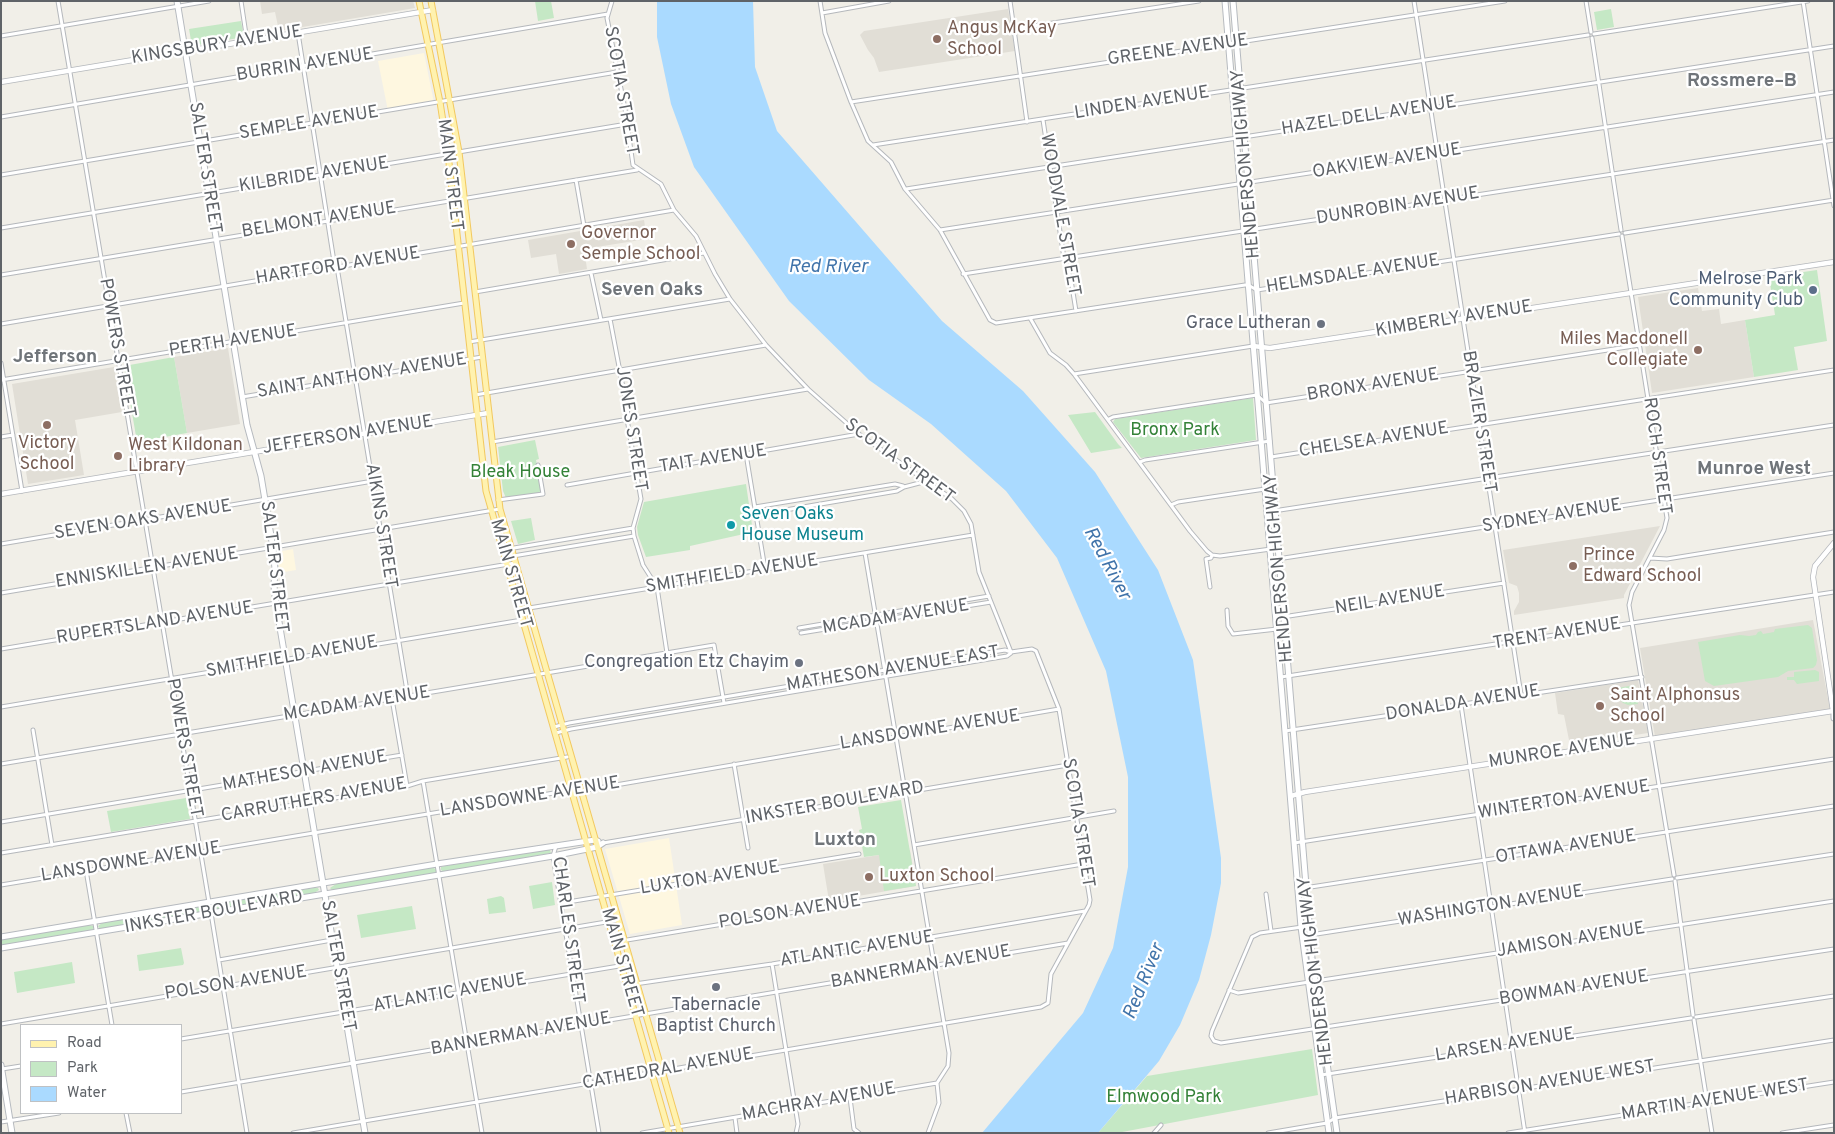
<!DOCTYPE html>
<meta charset="utf-8">
<style>
body{margin:0}
#map{position:relative;width:1835px;height:1134px;overflow:hidden;background:#f1efe8;font-family:Overpass,sans-serif}
canvas{display:block}
.frame{position:absolute;inset:0;border:2px solid #5f6368;pointer-events:none}
.legend{position:absolute;left:20px;top:1024px;width:162px;height:90px;box-sizing:border-box;background:#fff;border:1px solid #bfc1c3;margin:0;padding:6px 9px;list-style:none;font-size:15px;color:#5f6368}
.legend li{display:flex;align-items:center;gap:10px;height:25px}
.legend b{width:25px;border:1px solid #bfc1c3}
</style>
<div id="map">
<canvas width="1835" height="1134"></canvas>
<div class="frame"></div>
<ul class="legend">
<li><b style="height:6px;background:#fff2af"></b>Road</li>
<li><b style="height:14px;background:#c5e8c5"></b>Park</li>
<li><b style="height:14px;background:#aadaff"></b>Water</li>
</ul>
</div>
<script>
const ctx = document.querySelector('canvas').getContext('2d');
ctx.lineJoin = 'round';
function fill(path, color) { ctx.fillStyle = color; ctx.fill(path, 'evenodd'); }
const toPath = rows => new Path2D(rows.map(r => 'M' + r).join(''));
function stroke(path, color, width, dash) { ctx.strokeStyle = color; ctx.lineWidth = width; ctx.lineCap = dash ? 'butt' : 'round'; ctx.setLineDash(dash || []); ctx.stroke(path); }
function drawText(font, color, halo, rows, align = 'center') {
  ctx.font = font + ' Overpass,sans-serif'; ctx.lineWidth = 4.5; ctx.setLineDash([]); ctx.textBaseline = 'middle'; ctx.strokeStyle = halo; ctx.fillStyle = color; for (const [text, x, y, turn = 0] of rows) {
    ctx.save(); ctx.translate(x, y); ctx.rotate((+turn || 0) * Math.PI / 180); ctx.textAlign = isNaN(turn) ? turn : align; if (halo) ctx.strokeText(text, 0, 0); ctx.fillText(text, 0, 0); ctx.restore();
  }
}
fill(toPath([
 [424,53,434,103,388,111,378,61],
 [293,549,296,570,278,573,279,566,277,552],
 [669,838,682,925,630,934,605,849]
]), '#fef7e0');
fill(toPath([
 [260,1,413,1,415,8,279,31,275,12,262,14],
 [1008,9,1015,51,879,72,874,58,868,50,860,35,864,31],
 [644,220,647,239,584,249,587,269,559,274,556,254,531,258,528,240],
 [1698,288,1702,311,1719,309,1721,324,1745,320,1754,377,1652,393,1638,297],
 [228,348,240,424,187,433,174,357],
 [114,367,122,412,75,420,84,475,28,484,12,384],
 [1660,526,1624,595,1624,598,1514,615,1514,611,1519,602,1519,593,1517,586,1509,583,1503,550],
 [1813,620,1830,709,1655,737,1640,648],
 [1638,680,1648,733,1570,745,1564,715,1558,714,1555,693],
 [910,850,916,886,829,901,823,864]
]), '#e1ded6');
fill(toPath([
 [535,1,551,1,554,18,538,21],
 [1611,9,1614,27,1597,30,1594,12],
 [241,21,244,37,192,46,189,29],
 [1817,270,1827,341,1794,347,1798,370,1754,377,1745,320,1775,315,1769,277],
 [174,357,187,433,137,442,124,366],
 [1253,398,1256,440,1141,458,1113,422,1115,419],
 [1095,412,1118,444,1122,448,1091,453,1068,415],
 [535,440,539,459,536,460,542,487,541,491,537,494,506,498,503,491,498,447],
 [746,484,753,532,690,546,690,550,646,557,638,535,637,527,644,502],
 [531,518,535,540,518,544,511,521],
 [1808,625,1812,628,1817,660,1816,665,1813,668,1788,671,1778,677,1714,686,1705,681,1698,642,1740,635,1749,636,1756,635,1758,632,1761,631,1763,634,1774,632,1775,629],
 [1815,670,1819,672,1819,681,1797,684,1794,680,1787,680,1787,677,1794,677,1794,672],
 [1635,685,1638,704,1628,705,1623,703,1619,699,1617,688],
 [186,798,190,819,111,832,107,811],
 [901,800,916,886,884,891,879,855,864,857,859,830,862,829,858,807],
 [545,850,550,850,551,853,444,872,441,870,441,867,445,866],
 [432,867,437,870,436,874,333,891,330,888,336,884],
 [552,882,555,905,533,909,529,886],
 [313,888,318,888,319,890,314,893,215,911,213,909,213,905,216,904],
 [501,896,504,898,506,912,489,914,487,899],
 [204,906,208,908,205,912,100,929,98,926,102,923],
 [412,906,416,929,361,938,357,915],
 [88,925,94,926,93,931,1,946,1,939],
 [181,948,184,963,183,965,139,971,137,955],
 [72,962,75,983,17,993,14,972],
 [1312,1049,1318,1095,1117,1133,1098,1133,1147,1076]
]), '#c5e8c5');
fill(toPath([
 [657,1,753,1,755,67,777,131,942,321,1023,391,1095,472,1158,570,1193,660,1221,858,1221,883,1211,935,1199,980,1180,1025,1159,1061,1098,1133,982,1133,1083,1013,1113,948,1128,867,1128,777,1106,671,1057,558,1006,491,931,424,869,380,789,301,694,167,671,104,657,37]
]), '#aadaff');
const minor = toPath([
 [58,1,209,902],
 [241,1,247,41],
 [612,1,607,18,625,109,633,165,661,184,674,210,696,236,715,274,730,299,766,345,808,389,859,434,952,499,964,511,971,524,979,572,1011,652],
 [820,1,825,33,851,102,868,141,891,162,905,189,940,230,990,320,996,323,1245,285,1248,285,1257,290,1283,286,1619,234],
 [1010,1,1027,122],
 [1414,1,1521,695],
 [1586,1,1591,32],
 [1803,1,1834,206],
 [822,13,889,1],
 [1013,29,1199,1],
 [298,33,335,268],
 [1594,34,1808,1],
 [1,36,209,1],
 [1592,38,1621,230],
 [851,102,1505,1],
 [1,117,608,14],
 [1043,120,1064,258,1071,280,1076,311],
 [873,145,1588,35],
 [1,175,617,72],
 [576,180,584,226],
 [906,189,1834,46],
 [1,228,627,124],
 [940,230,1834,92],
 [1625,233,1834,200],
 [1622,236,1667,518,1664,530,1632,592,1629,605,1674,875],
 [337,267,408,697],
 [591,273,601,320],
 [963,274,1834,140],
 [1,275,637,170],
 [475,292,704,253],
 [1030,318,1050,353,1066,365,1074,374,1190,531,1207,551,1212,555,1220,556,1278,548],
 [610,319,628,414,627,419,641,499,633,528,634,536,643,565,657,587,667,653],
 [1,324,674,210],
 [469,342,730,299],
 [1,363,22,491],
 [1074,374,1253,346],
 [1,380,464,303],
 [475,395,766,345],
 [242,397,482,357],
 [1109,419,1113,417,1257,395,1266,403,1640,345],
 [1,437,13,435],
 [492,442,808,389],
 [746,454,765,569],
 [1271,457,1834,370],
 [1140,462,1145,460,1270,441],
 [567,485,859,434],
 [498,500,543,494,538,465],
 [1171,505,1178,502,1265,489],
 [755,507,895,484,903,486],
 [1267,512,1834,425],
 [756,515,897,491,904,487,927,481],
 [1,544,373,481],
 [502,550,633,528],
 [865,553,949,1053,948,1066,937,1083,939,1103,928,1133],
 [504,554,513,556,634,536],
 [1650,558,1667,559,1834,532],
 [1271,560,1834,473],
 [1210,587,1206,559,1211,558,1212,555],
 [1,593,500,509],
 [1227,610,1228,626,1233,634,1277,629],
 [521,612,529,608,973,535],
 [1276,618,1504,583],
 [799,628,989,596],
 [801,633,991,602],
 [1,649,515,563],
 [1281,677,1834,592],
 [392,699,407,786],
 [1461,705,1525,1133],
 [1,707,522,620],
 [33,730,52,845],
 [1285,731,1642,677],
 [556,733,571,729,1007,656,1011,653],
 [1,764,714,645,724,703],
 [734,764,748,848],
 [423,781,482,1133],
 [1,822,402,755],
 [603,843,1068,765],
 [1294,843,1834,759],
 [914,845,1114,811],
 [556,846,553,856,599,1133],
 [1,853,305,803,407,786,423,781,567,757],
 [86,870,112,1025],
 [1677,878,1834,854],
 [1675,881,1693,1015],
 [1,885,572,790,581,791,604,787,1059,709],
 [1298,889,1834,806],
 [1266,894,1271,931],
 [562,903,859,854],
 [211,913,247,1133],
 [1309,926,1260,933,1252,937,1212,1031,1211,1036,1214,1041,1221,1043,1834,949],
 [1310,935,1672,879],
 [615,942,1083,864],
 [219,960,332,940],
 [772,964,798,1124,796,1133],
 [628,985,772,964,1085,911],
 [1229,990,1238,993,1834,901],
 [1696,1017,1834,996],
 [1694,1020,1712,1133],
 [1,1024,618,920],
 [181,1039,631,964],
 [2,1069,21,1066],
 [1321,1075,1691,1018],
 [181,1092,1068,943],
 [850,1098,854,1129,859,1133],
 [126,1113,130,1133],
 [735,1118,737,1133],
 [1,1122,59,1113],
 [293,1133,1041,1007,1048,1003,1051,974,1089,905,1090,900,1059,709,1036,651,1032,649,1011,652,1005,650,569,723,554,727],
 [642,1133,937,1083],
 [1154,1133,1161,1125],
 [1268,1133,1327,1123,1335,1118,1834,1040],
 [1508,1133,1834,1082],
 [1782,1133,1834,1125]
]);
const tertiary = toPath([
 [1,82,433,10],
 [1253,346,1270,348,1296,344,1834,262],
 [1,494,488,413],
 [1291,796,1305,792,1833,711,1813,577,1815,566,1834,543]
]);
const secondary = toPath([
 [177,1,247,425,261,476,273,548,275,569,274,586,276,604,365,1133],
 [1225,1,1301,927,1329,1133],
 [1233,1,1312,958,1337,1133],
 [1834,711,1834,718],
 [1,937,437,864,595,840,598,841],
 [1,948,553,856,597,847,603,843],
 [1,1065,12,1133]
]);
const primary = toPath([
 [419,1,440,102,448,154,486,491,669,1133],
 [431,1,459,152,500,509,680,1133]
]);
stroke(minor, '#b5b8bc', 5);
stroke(tertiary, '#b5b8bc', 6);
stroke(secondary, '#b6babf', 7);
stroke(primary, '#f2c960', 7);
stroke(minor, '#fff', 3);
stroke(tertiary, '#fff', 4.5);
stroke(secondary, '#fff', 5);
stroke(primary, '#fff2af', 5);
for (const [x, y, r, color] of [
 [937,39,5,"#8d6e63"],
 [571,244,5,"#8d6e63"],
 [1813,290,5,"#5c6f8a"],
 [1321,324,5,"#6b7280"],
 [1698,350,5,"#8d6e63"],
 [47,425,5,"#8d6e63"],
 [118,456,5,"#8d6e63"],
 [731,525,5,"#0f9aa8"],
 [1573,566,5,"#8d6e63"],
 [799,663,5,"#6b7280"],
 [1600,706,5,"#8d6e63"],
 [869,877,5,"#8d6e63"],
 [716,987,5,"#6b7280"]
]) { const dot = new Path2D(); dot.arc(x, y, r, 0, 2 * Math.PI); ctx.fillStyle = color; ctx.fill(dot); stroke(dot, '#fff', 2); }
drawText('18px', '#785e54', '#fff', [
 ["Angus McKay",947,29],
 ["School",947,50],
 ["Governor",581,234],
 ["Semple School",581,255],
 ["Miles Macdonell",1688,340,"right"],
 ["Collegiate",1688,361,"right"],
 ["Victory",47,444,"center"],
 ["School",47,465,"center"],
 ["West Kildonan",128,446],
 ["Library",128,467],
 ["Prince",1583,556],
 ["Edward School",1583,577],
 ["Saint Alphonsus",1610,696],
 ["School",1610,717],
 ["Luxton School",879,877]
], 'left');
drawText('18px', '#5f6368', '#fff', [
 ["KINGSBURY AVENUE",217,46,-9],
 ["GREENE AVENUE",1178,51,-8],
 ["BURRIN AVENUE",305,66,-9],
 ["SCOTIA STREET",620,91,80],
 ["LINDEN AVENUE",1142,104,-9],
 ["HAZEL DELL AVENUE",1369,117,-9],
 ["SEMPLE AVENUE",309,124,-9],
 ["OAKVIEW AVENUE",1387,162,-9],
 ["HENDERSON HIGHWAY",1247,164,-95],
 ["SALTER STREET",204,168,81],
 ["MAIN STREET",449,175,83],
 ["KILBRIDE AVENUE",314,176,-9],
 ["DUNROBIN AVENUE",1398,207,-9],
 ["WOODVALE STREET",1059,215,80],
 ["BELMONT AVENUE",319,221,-9],
 ["HARTFORD AVENUE",338,267,-9],
 ["HELMSDALE AVENUE",1353,275,-9],
 ["KIMBERLY AVENUE",1454,320,-9],
 ["PERTH AVENUE",233,342,-9],
 ["POWERS STREET",116,348,80],
 ["SAINT ANTHONY AVENUE",362,377,-9],
 ["BRONX AVENUE",1373,386,-9],
 ["BRAZIER STREET",1478,422,81],
 ["JONES STREET",630,429,81],
 ["JEFFERSON AVENUE",348,436,-9],
 ["CHELSEA AVENUE",1374,441,-9],
 ["ROCH STREET",1656,456,82],
 ["TAIT AVENUE",713,460,-9],
 ["SCOTIA STREET",899,462,36],
 ["SYDNEY AVENUE",1552,517,-9],
 ["SEVEN OAKS AVENUE",143,521,-9],
 ["AIKINS STREET",380,526,81],
 ["SALTER STREET",273,567,83],
 ["HENDERSON HIGHWAY",1280,568,-95],
 ["ENNISKILLEN AVENUE",147,569,-9],
 ["MAIN STREET",510,574,74],
 ["SMITHFIELD AVENUE",732,575,-9],
 ["NEIL AVENUE",1390,601,-9],
 ["MCADAM AVENUE",896,618,-9],
 ["RUPERTSLAND AVENUE",155,624,-9],
 ["TRENT AVENUE",1557,635,-9],
 ["SMITHFIELD AVENUE",292,658,-10],
 ["MATHESON AVENUE EAST",893,670,-9],
 ["DONALDA AVENUE",1463,704,-9],
 ["MCADAM AVENUE",357,705,-9],
 ["LANSDOWNE AVENUE",930,731,-9],
 ["POWERS STREET",183,748,80],
 ["MUNROE AVENUE",1562,752,-9],
 ["MATHESON AVENUE",305,772,-10],
 ["LANSDOWNE AVENUE",530,798,-9],
 ["CARRUTHERS AVENUE",314,801,-10],
 ["WINTERTON AVENUE",1564,801,-9],
 ["INKSTER BOULEVARD",835,804,-10],
 ["SCOTIA STREET",1077,823,81],
 ["OTTAWA AVENUE",1566,848,-9],
 ["LANSDOWNE AVENUE",131,863,-9],
 ["LUXTON AVENUE",710,879,-9],
 ["WASHINGTON AVENUE",1491,907,-9],
 ["INKSTER BOULEVARD",214,913,-10],
 ["POLSON AVENUE",790,913,-9],
 ["CHARLES STREET",567,930,82],
 ["JAMISON AVENUE",1571,941,-9],
 ["ATLANTIC AVENUE",857,950,-9],
 ["MAIN STREET",621,963,74],
 ["SALTER STREET",337,966,80],
 ["BANNERMAN AVENUE",921,968,-10],
 ["HENDERSON HIGHWAY",1317,971,-97],
 ["POLSON AVENUE",236,984,-9],
 ["BOWMAN AVENUE",1574,989,-9],
 ["ATLANTIC AVENUE",450,994,-10],
 ["BANNERMAN AVENUE",521,1035,-10],
 ["LARSEN AVENUE",1505,1046,-9],
 ["CATHEDRAL AVENUE",668,1070,-10],
 ["HARBISON AVENUE WEST",1550,1084,-9],
 ["MARTIN AVENUE WEST",1715,1101,-9],
 ["MACHRAY AVENUE",819,1103,-10]
]);
drawText('18px', '#4e5e75', '#fff', [
 ["Melrose Park",1803,280],
 ["Community Club",1803,301]
], 'right');
drawText('18px', '#5b616d', '#fff', [
 ["Grace Lutheran",1311,324],
 ["Congregation Etz Chayim",789,663],
 ["Tabernacle",716,1006,"center"],
 ["Baptist Church",716,1027,"center"]
], 'right');
drawText('18px', '#348238', '#fff', [
 ["Bronx Park",1175,431],
 ["Bleak House",520,473],
 ["Elmwood Park",1164,1098]
]);
drawText('18px', '#0d838f', '#fff', [
 ["Seven Oaks",741,515],
 ["House Museum",741,536]
], 'left');
drawText('bold 19px', '#70757a', '#fff', [
 ["Rossmere–B",1742,82],
 ["Seven Oaks",652,291],
 ["Jefferson",55,358],
 ["Munroe West",1754,470],
 ["Luxton",845,841]
]);
drawText('italic 19px', '#4174aa', '#fff', [
 ["Red River",828,268],
 ["Red River",1106,564,62],
 ["Red River",1145,982,-68]
]);
</script>
